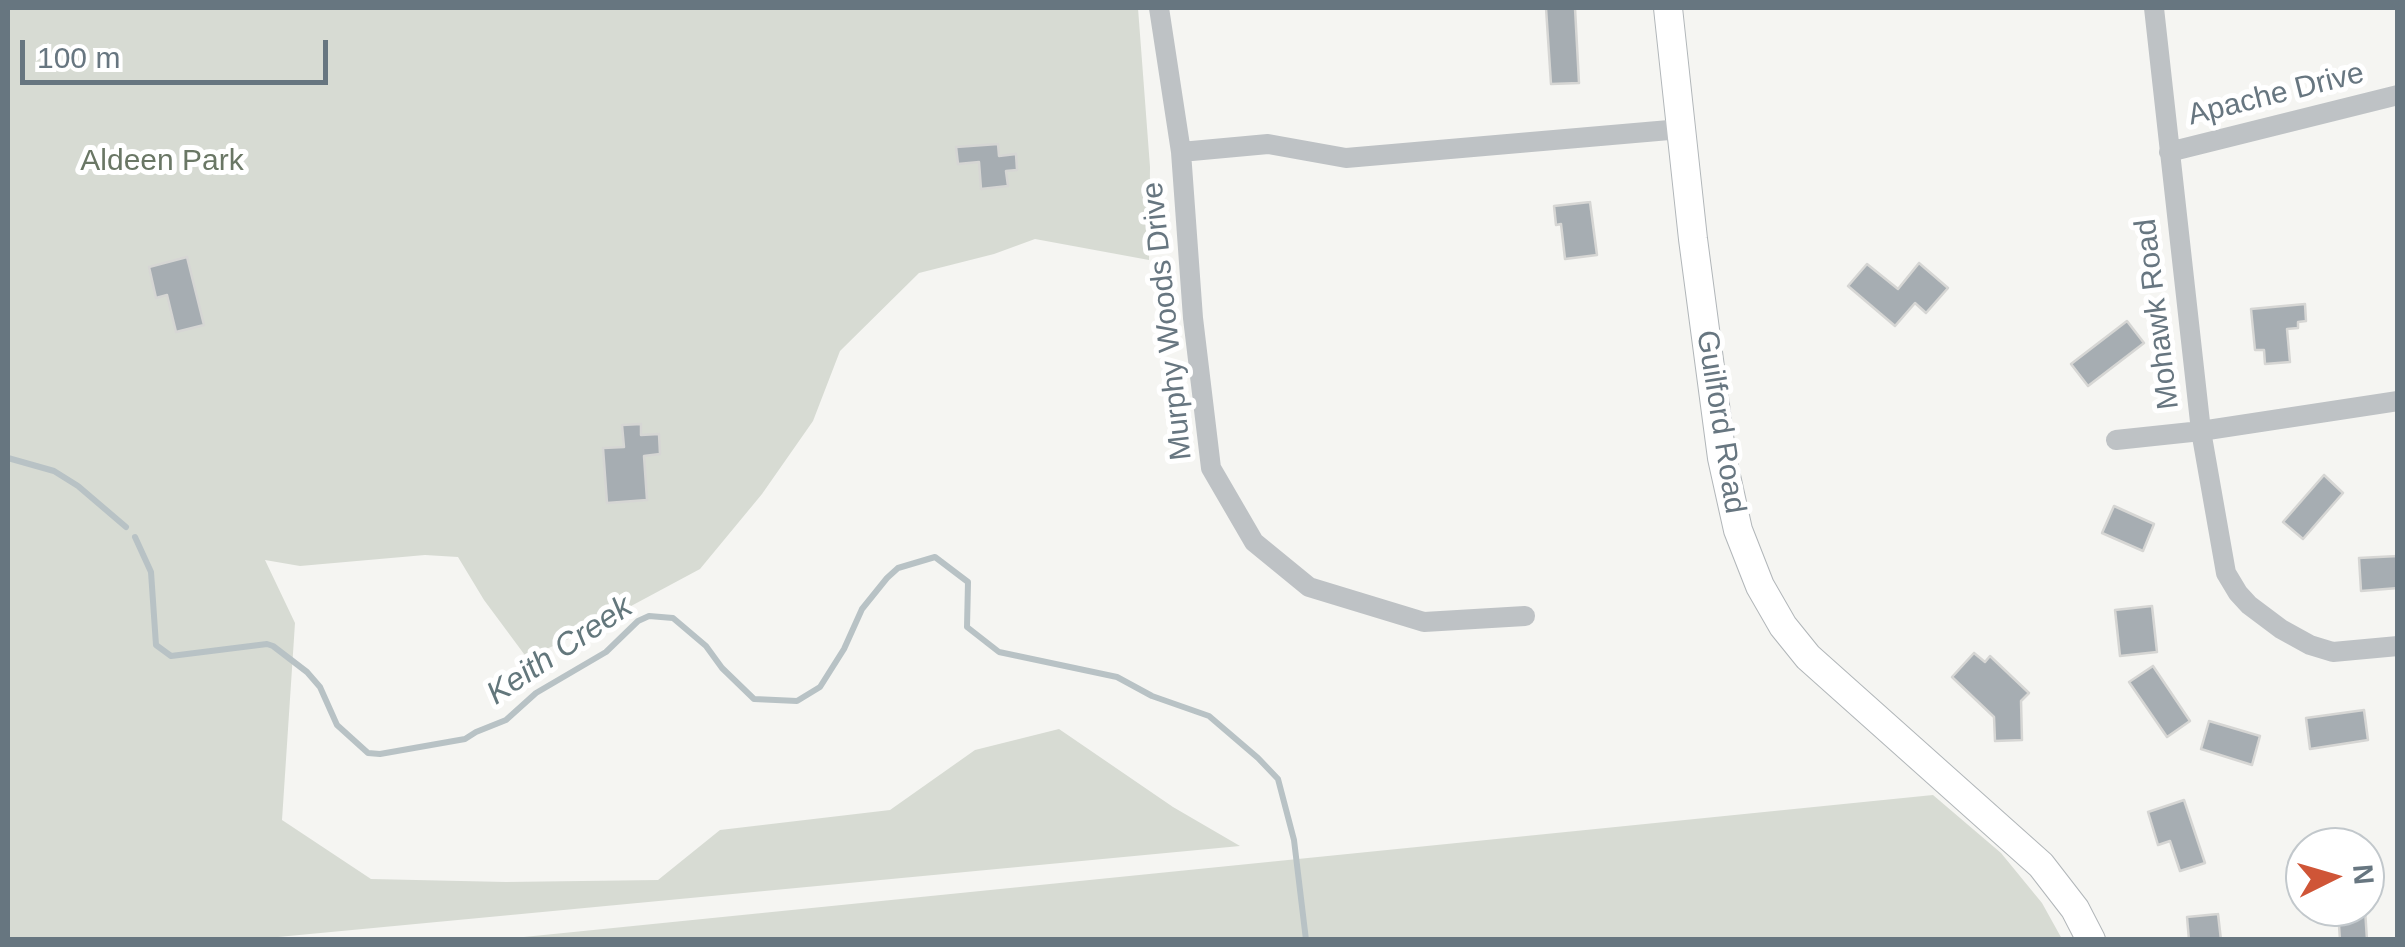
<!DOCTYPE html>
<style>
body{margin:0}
#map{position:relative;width:2405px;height:947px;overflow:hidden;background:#f5f5f2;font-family:Helvetica,sans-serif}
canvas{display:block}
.frame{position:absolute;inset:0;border:10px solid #677680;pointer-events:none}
.north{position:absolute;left:2285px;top:827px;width:100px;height:100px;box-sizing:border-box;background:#fff;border:2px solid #c2c8cc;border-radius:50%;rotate:85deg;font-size:28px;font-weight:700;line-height:40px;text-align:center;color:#677680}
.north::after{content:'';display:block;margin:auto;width:35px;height:45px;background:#cf5537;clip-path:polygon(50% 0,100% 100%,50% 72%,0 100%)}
.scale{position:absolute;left:20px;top:40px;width:308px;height:45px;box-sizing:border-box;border:5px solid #677680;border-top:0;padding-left:12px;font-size:30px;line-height:35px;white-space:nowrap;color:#677680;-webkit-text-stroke:8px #fff;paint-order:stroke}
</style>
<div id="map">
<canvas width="2405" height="947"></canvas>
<div class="frame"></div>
<div class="north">N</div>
<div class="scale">100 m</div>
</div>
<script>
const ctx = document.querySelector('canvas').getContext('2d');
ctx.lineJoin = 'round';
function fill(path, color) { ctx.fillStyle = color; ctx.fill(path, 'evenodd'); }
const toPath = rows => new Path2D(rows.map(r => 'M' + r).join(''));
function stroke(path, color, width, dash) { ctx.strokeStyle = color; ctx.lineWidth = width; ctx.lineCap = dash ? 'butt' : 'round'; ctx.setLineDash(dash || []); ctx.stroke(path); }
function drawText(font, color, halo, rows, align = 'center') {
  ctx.font = font + ' Helvetica,sans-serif'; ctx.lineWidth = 10; ctx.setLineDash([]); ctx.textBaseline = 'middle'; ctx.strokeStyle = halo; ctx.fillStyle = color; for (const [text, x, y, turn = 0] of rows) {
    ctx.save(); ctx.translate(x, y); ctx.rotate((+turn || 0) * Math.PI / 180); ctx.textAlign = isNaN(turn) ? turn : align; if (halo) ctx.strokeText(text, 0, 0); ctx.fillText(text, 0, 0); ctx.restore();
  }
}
fill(toPath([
 [8,8,1138,8,1150,167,1149,260,1035,239,994,254,919,273,840,351,813,421,762,494,700,569,577,635,527,658,484,600,458,557,425,555,300,566,265,560,295,623,282,820,371,879,506,882,658,880,720,830,890,810,975,750,1059,729,1173,807,1240,846,257,939,8,939],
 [1933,795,2001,853,2042,903,2062,939,504,939]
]), '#d7dbd3');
stroke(toPath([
 [8,458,54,471,78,486,126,527],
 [135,537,151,572,156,645,171,656,267,644,273,646,307,672,320,687,337,725,368,753,380,754,465,739,476,732,506,720,536,693,606,652,638,621,649,616,673,618,706,646,722,668,754,699,797,701,820,687,844,649,862,609,887,578,898,568,935,557,968,582,967,627,999,652,1117,677,1152,696,1209,716,1258,758,1278,779,1294,840,1306,940]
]), '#b8c2c5', 6);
const building = toPath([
 [1546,8,1575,8,1579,83,1551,84,1546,8],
 [998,144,999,156,1016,154,1017,170,1006,171,1008,186,981,189,979,162,958,164,956,147,998,144],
 [1590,202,1597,255,1565,259,1561,224,1556,225,1554,206,1590,202],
 [187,257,204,325,176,332,167,295,156,298,149,267,187,257],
 [1919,263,1948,288,1926,313,1915,303,1895,326,1848,286,1867,264,1898,289,1919,263],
 [2305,304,2306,321,2298,322,2298,328,2287,329,2290,362,2265,364,2264,350,2255,350,2251,309,2305,304],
 [2127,321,2144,343,2088,386,2071,364,2127,321],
 [641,424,641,435,659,434,660,454,644,456,647,500,607,503,603,448,624,447,622,425,641,424],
 [2324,475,2343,493,2303,539,2283,522,2324,475],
 [2114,506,2154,524,2143,551,2102,533,2114,506],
 [2398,556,2398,588,2361,591,2359,558,2398,556],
 [2152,606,2157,652,2120,656,2115,610,2152,606],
 [1974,653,1985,662,1990,656,2029,693,2021,701,2022,740,1995,741,1994,717,1952,677,1974,653],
 [2153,666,2190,721,2167,737,2129,682,2153,666],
 [2364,710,2368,740,2310,749,2306,718,2364,710],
 [2209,721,2260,736,2252,765,2201,749,2209,721],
 [2184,800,2205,863,2180,871,2170,841,2158,845,2148,812,2184,800],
 [2365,909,2367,940,2340,940,2338,911,2365,909],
 [2218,914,2221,940,2189,940,2187,917,2218,914]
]);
fill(building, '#a6adb2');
stroke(building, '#d6d6d4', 2.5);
const secondary = toPath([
 [1668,8,1693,239,1722,458,1738,530,1760,586,1783,626,1808,657,2041,865,2075,909,2091,940]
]);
stroke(secondary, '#b1b6b9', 30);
stroke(toPath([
 [1159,8,1181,152,1193,318,1211,468,1254,542,1309,587,1424,622,1525,616],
 [2154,8,2201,431,2226,573,2238,593,2249,605,2281,629,2310,645,2333,652,2398,646],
 [1181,152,1268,144,1346,158,1681,129],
 [2169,152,2398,95],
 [2116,440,2201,431,2398,401]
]), '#bec2c5', 20);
stroke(secondary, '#fff', 28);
drawText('30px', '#677680', '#fff', [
 ["Apache Drive",2276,95,-14],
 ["Mohawk Road",2158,314,-97],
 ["Murphy Woods Drive",1168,321,-96],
 ["Guilford Road",1720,422,81]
]);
drawText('30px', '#6a7765', '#fff', [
 ["Aldeen Park",162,162]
]);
drawText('italic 32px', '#63777c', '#fff', [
 ["Keith Creek",560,651,-34]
]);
</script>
